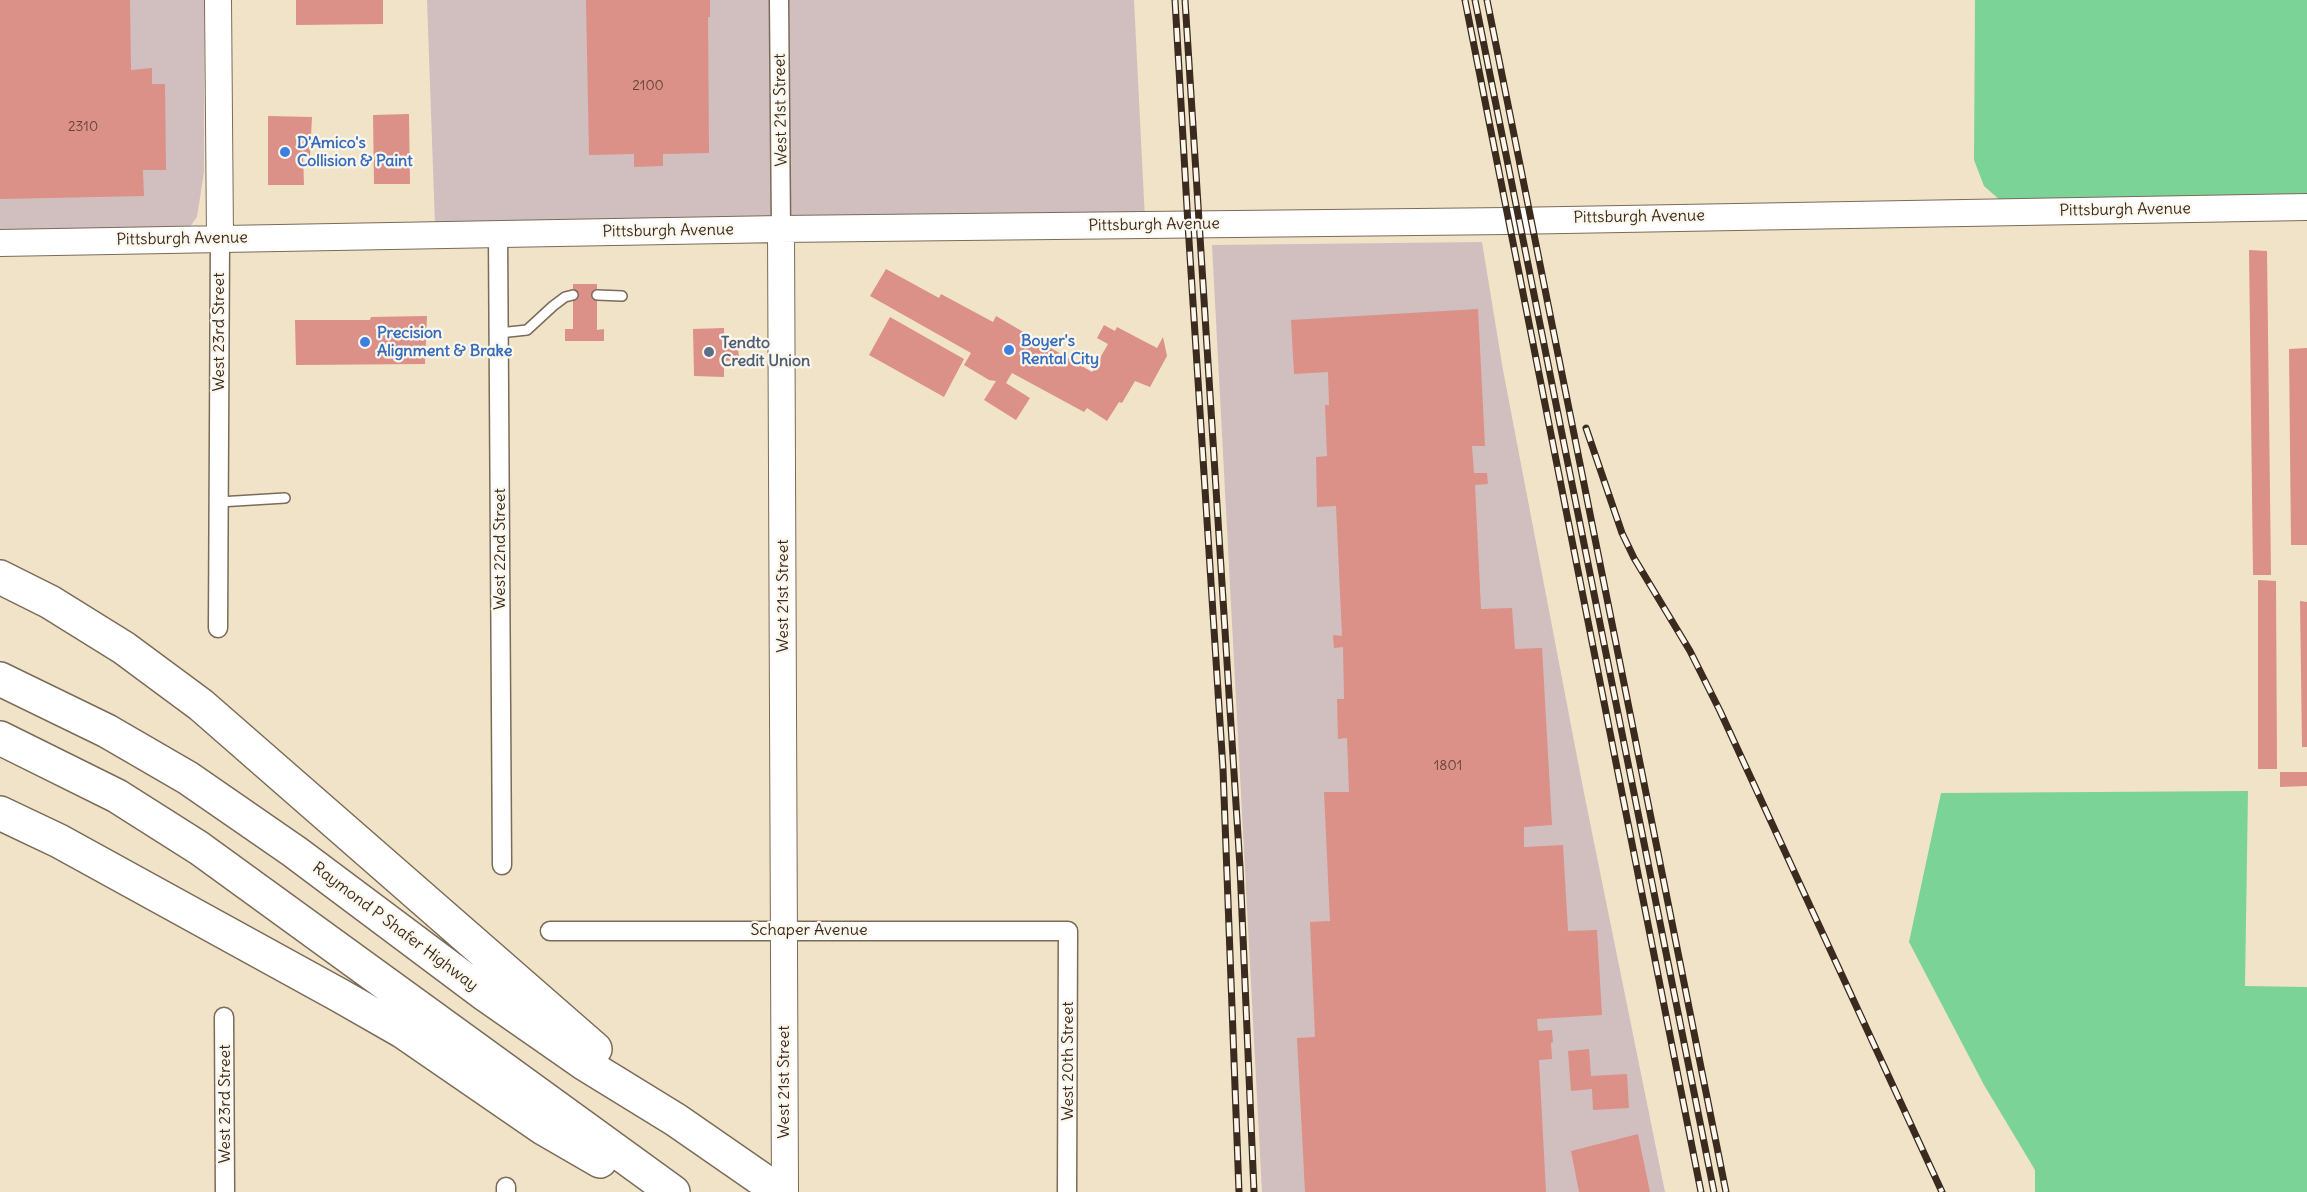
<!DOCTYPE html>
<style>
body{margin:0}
canvas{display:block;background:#f1e3c7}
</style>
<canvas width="2307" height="1192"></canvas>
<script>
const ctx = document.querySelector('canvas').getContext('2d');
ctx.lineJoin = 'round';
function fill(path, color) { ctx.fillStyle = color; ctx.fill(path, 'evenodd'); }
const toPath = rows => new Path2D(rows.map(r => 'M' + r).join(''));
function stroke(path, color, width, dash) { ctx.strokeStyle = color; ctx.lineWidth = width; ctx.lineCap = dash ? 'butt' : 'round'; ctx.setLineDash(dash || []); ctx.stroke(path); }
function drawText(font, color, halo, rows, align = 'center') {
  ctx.font = font + ' Delius,sans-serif'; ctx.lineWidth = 4.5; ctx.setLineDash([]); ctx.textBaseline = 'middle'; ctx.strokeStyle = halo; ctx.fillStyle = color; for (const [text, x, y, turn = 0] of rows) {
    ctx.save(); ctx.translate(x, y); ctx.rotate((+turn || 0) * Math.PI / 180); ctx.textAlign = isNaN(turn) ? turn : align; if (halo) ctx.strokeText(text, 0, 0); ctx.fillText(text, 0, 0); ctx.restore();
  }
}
fill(toPath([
 [0,0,204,0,204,172,197,217,189,228,0,232],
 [427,0,1134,0,1145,220,435,225],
 [1482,242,1503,370,1583,788,1665,1192,1262,1192,1212,245]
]), '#d1bfbf');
fill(toPath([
 [1975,0,2307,0,2307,201,2001,201,1984,186,1974,160],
 [2248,791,2245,986,2307,987,2307,1192,2035,1192,2035,1170,1984,1085,1909,942,1941,793]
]), '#7cd397');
fill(toPath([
 [0,0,130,0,131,70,152,68,152,84,165,84,166,170,143,170,144,196,0,199],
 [296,0,383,0,383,24,296,25],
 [586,0,710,0,710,17,708,17,709,153,663,154,663,166,634,167,634,154,589,155],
 [409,114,410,184,374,184,373,115],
 [268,116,312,117,310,156,303,155,304,185,268,185],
 [2249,250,2267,251,2271,575,2253,575],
 [886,269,939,298,941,294,993,322,996,316,1092,372,1108,344,1097,338,1104,325,1115,331,1117,327,1157,348,1163,337,1167,356,1150,387,1135,381,1122,403,1119,402,1107,421,1087,408,1084,412,1012,373,1006,383,1030,398,1016,420,984,400,996,381,989,380,964,365,971,353,870,296],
 [573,284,597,284,597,330,604,329,604,341,565,341,565,329,573,329],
 [1478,309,1485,446,1472,446,1474,473,1487,473,1488,484,1475,485,1481,609,1512,608,1515,649,1542,648,1552,825,1524,827,1524,847,1563,845,1568,931,1597,930,1602,1015,1537,1019,1538,1031,1552,1030,1553,1042,1551,1043,1552,1059,1539,1060,1546,1192,1305,1192,1297,1038,1315,1037,1310,922,1330,921,1324,792,1349,792,1347,738,1338,739,1337,699,1344,699,1343,647,1334,648,1333,635,1342,636,1336,506,1317,507,1316,457,1327,456,1325,405,1329,405,1328,372,1294,374,1291,320],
 [427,316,425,364,296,365,295,320,370,320,371,317],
 [890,317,964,359,944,397,869,355],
 [724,328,724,344,738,344,739,360,724,361,724,377,694,376,693,329],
 [2307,348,2307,545,2291,545,2289,349],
 [2258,580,2276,581,2277,769,2258,769],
 [2300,601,2307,602,2307,747,2302,747],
 [2280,772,2307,772,2307,786,2280,787],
 [1589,1049,1591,1076,1627,1074,1629,1108,1593,1110,1592,1089,1571,1091,1568,1051],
 [1638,1134,1650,1192,1579,1192,1571,1151]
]), '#db9088');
const lane = toPath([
 [597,295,622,296],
 [499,333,527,330,553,306,565,297,573,295],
 [219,502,285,498]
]);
const street = toPath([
 [779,0,781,229],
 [498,234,502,865],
 [218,628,220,238],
 [550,931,1068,931,1067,1192],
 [224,1017,225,1192],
 [506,1187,506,1192]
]);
const secondary = toPath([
 [218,0,220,238],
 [781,229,785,1192],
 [0,243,781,229,1508,221,2307,207]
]);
const highway = toPath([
 [0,577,50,602,124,648,201,705,595,1049],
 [0,679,107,731,188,778,295,852,486,995,585,1064,676,1120,780,1192],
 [0,738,117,796,199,848,673,1192],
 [0,813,59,841,339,995,402,1031,543,1128,600,1161]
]);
stroke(lane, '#7b6b59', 12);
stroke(street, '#7b6b59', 21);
stroke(secondary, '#7b6b59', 28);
stroke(highway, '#7b6b59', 36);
stroke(lane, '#fff', 9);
stroke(street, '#fff', 18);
stroke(secondary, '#fff', 26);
stroke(highway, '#fff', 33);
const rail = toPath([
 [1175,0,1188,225,1223,769,1239,1192],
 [1185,0,1240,867,1254,1192],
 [1465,0,1701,1192],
 [1475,0,1714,1192],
 [1487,0,1726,1192],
 [1586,428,1622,533,1634,558,1690,651,1720,711,1942,1192]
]);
stroke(rail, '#3b2a1e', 7);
stroke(rail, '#fbf7ec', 4.5, [14]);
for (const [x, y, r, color] of [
 [285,152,6,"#3f7fe0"],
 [365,342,6,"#3f7fe0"],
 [1009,350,6,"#3f7fe0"],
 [709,352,6,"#5c6f8a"]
]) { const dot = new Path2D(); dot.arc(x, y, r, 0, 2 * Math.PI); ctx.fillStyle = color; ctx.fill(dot); stroke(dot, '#fbf7ec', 2); }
drawText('14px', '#634438', null, [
 ["2100",648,86],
 ["2310",83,127],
 ["1801",1448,766]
]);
drawText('16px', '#3b2a1e', '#fbf7ec', [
 ["West 21st Street",781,110,-91],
 ["Pittsburgh Avenue",2125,210,-1],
 ["Pittsburgh Avenue",1639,217,-1],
 ["Pittsburgh Avenue",1154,225,-1],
 ["Pittsburgh Avenue",668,231,-1],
 ["Pittsburgh Avenue",182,239,-1],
 ["West 23rd Street",219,332,-90],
 ["West 22nd Street",500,549,-90],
 ["West 21st Street",783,596,-90],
 ["Raymond P Shafer Highway",395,927,37],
 ["Schaper Avenue",809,930],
 ["West 20th Street",1068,1061,-90],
 ["West 21st Street",784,1082,-90],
 ["West 23rd Street",225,1104,-90]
]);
drawText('bold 16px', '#366cbe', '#fbf7ec', [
 ["D'Amico's",297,143],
 ["Collision & Paint",297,161],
 ["Precision",377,333],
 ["Alignment & Brake",377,351],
 ["Boyer's",1021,341],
 ["Rental City",1021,359]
], 'left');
drawText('bold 16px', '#4e5e75', '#fbf7ec', [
 ["Tendto",721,343],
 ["Credit Union",721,361]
], 'left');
</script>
